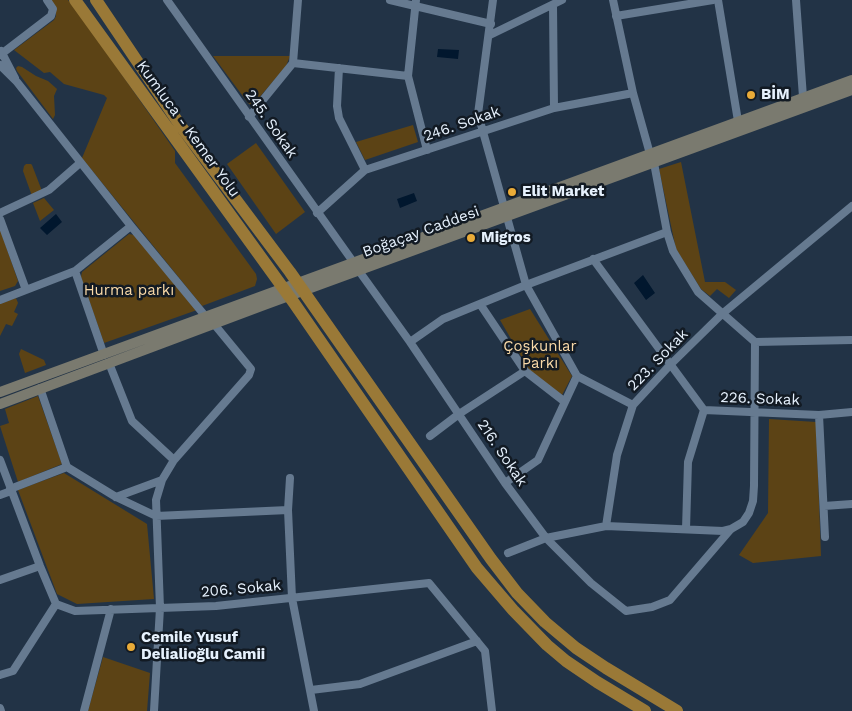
<!DOCTYPE html>
<meta charset="utf-8">
<style>
body{margin:0}
canvas{display:block;background:#223346}
</style>
<canvas width="852" height="711"></canvas>
<script>
const ctx = document.querySelector('canvas').getContext('2d');
ctx.lineJoin = 'round';
function fill(path, color) { ctx.fillStyle = color; ctx.fill(path, 'evenodd'); }
const toPath = rows => new Path2D(rows.map(r => 'M' + r).join(''));
function stroke(path, color, width, dash) { ctx.strokeStyle = color; ctx.lineWidth = width; ctx.lineCap = dash ? 'butt' : 'round'; ctx.setLineDash(dash || []); ctx.stroke(path); }
function drawText(font, color, halo, rows, align = 'center') {
  ctx.font = font + ' "Work Sans",sans-serif'; ctx.lineWidth = 5; ctx.setLineDash([]); ctx.textBaseline = 'middle'; ctx.strokeStyle = halo; ctx.fillStyle = color; for (const [text, x, y, turn = 0] of rows) {
    ctx.save(); ctx.translate(x, y); ctx.rotate((+turn || 0) * Math.PI / 180); ctx.textAlign = isNaN(turn) ? turn : align; if (halo) ctx.strokeText(text, 0, 0); ctx.fillText(text, 0, 0); ctx.restore();
  }
}
fill(toPath([
 [50,0,68,0,86,23,175,151,175,163,256,274,257,279,255,286,202,306,82,158,107,98,104,95,64,84,50,72,44,73,14,50,54,20,56,16,56,9],
 [213,56,290,56,286,66,252,106,248,103],
 [18,66,22,67,36,76,48,81,57,89,54,96,55,115,53,119,17,71,16,68],
 [413,125,418,142,365,160,356,142],
 [256,143,305,212,276,234,227,164],
 [681,162,705,282,725,282,736,290,729,298,717,289,710,296,701,289,676,249,659,169],
 [26,164,31,164,32,165,42,191,32,196,23,171,24,166],
 [44,198,54,210,40,221,33,203],
 [0,229,18,281,15,286,0,291],
 [129,234,134,235,197,310,104,343,81,277,82,272],
 [16,298,18,303,14,312,18,314,12,326,6,324,0,336,0,304],
 [530,309,572,376,562,395,529,370,500,320],
 [21,349,44,360,46,365,25,373,19,354],
 [38,396,62,464,18,482,0,426,9,423,5,409],
 [769,419,816,422,821,556,753,563,739,555,768,513],
 [64,473,147,524,154,599,77,604,57,594,18,490],
 [103,657,150,673,147,711,88,711]
]), '#5c4315');
fill(toPath([
 [438,49,459,50,458,59,437,57],
 [414,193,417,201,400,208,397,199],
 [56,214,62,222,47,235,40,228],
 [643,275,655,293,646,300,634,283],
 [210,649,210,659,185,660,185,651]
]), '#01172e');
stroke(toPath([
 [167,0,354,263],
 [390,0,491,24],
 [416,0,408,76,427,150],
 [493,0,478,114,526,285,577,376,633,405],
 [613,0,633,93,650,154],
 [718,0,738,121],
 [796,0,803,97],
 [553,5,554,108],
 [616,16,713,0],
 [490,35,562,0],
 [1,51,15,78],
 [0,55,51,16,53,9,47,0],
 [293,63,298,0],
 [0,65,17,82,131,226,206,317],
 [339,68,337,106,339,118,365,170],
 [249,117,293,63,408,76],
 [654,163,667,232,673,251,698,292,755,342,852,340],
 [0,213,49,190,80,163],
 [317,213,365,170,554,108,633,93],
 [0,219,26,290],
 [593,259,704,410,819,415,852,412],
 [75,271,104,355],
 [359,271,410,342,505,483,546,538,591,583,626,611,652,607,670,600,731,529,743,522,749,513,753,501,754,486,755,342],
 [0,300,75,271,131,226],
 [480,304,525,371,565,402],
 [410,342,443,319,526,285,667,232],
 [109,363,132,421,174,460,162,480,156,500,160,608,154,711],
 [40,388,67,467],
 [819,415,825,537],
 [430,436,459,414,525,371],
 [0,460,40,566,56,604,13,671,0,675],
 [174,460,249,375,251,369,214,324],
 [67,467,116,497,156,516,288,510],
 [290,478,288,510,292,598,314,711],
 [505,483,538,460,577,376],
 [10,489,67,467],
 [0,495,11,491],
 [116,497,162,480],
 [824,506,852,504],
 [606,526,723,531,731,529],
 [686,529,688,462,704,410],
 [508,553,546,538,606,526,617,455,633,405,671,364,722,314,852,206],
 [0,580,40,566],
 [56,604,75,611,216,606,429,583,485,651,492,711],
 [311,690,360,684,477,641],
 [0,708,1,711],
 [84,711,111,609]
]), '#667a90', 8);
stroke(toPath([
 [0,392,852,80],
 [0,404,264,305,852,90]
]), '#7a7a6f', 10);
stroke(toPath([
 [75,0,294,303,477,568,513,610,547,645,566,661,597,682,645,711],
 [96,0,180,125,290,272,491,559,517,593,545,622,576,648,606,668,677,711]
]), '#9a7937', 12);
for (const [x, y, r, color] of [
 [751,95,5,"#e9ab38"],
 [512,192,5,"#e9ab38"],
 [471,238,5,"#e9ab38"],
 [131,647,5,"#e9ab38"]
]) { const dot = new Path2D(); dot.arc(x, y, r, 0, 2 * Math.PI); ctx.fillStyle = color; ctx.fill(dot); stroke(dot, '#121a23', 2); }
drawText('bold 15px', '#e6f1fd', '#121a23', [
 ["BİM",761,95],
 ["Elit Market",522,192],
 ["Migros",481,238],
 ["Cemile Yusuf",141,638],
 ["Delialioğlu Camii",141,655]
], 'left');
drawText('15px', '#e6f1fd', '#121a23', [
 ["245. Sokak",271,124,55],
 ["246. Sokak",462,124,-19],
 ["Kumluca - Kemer Yolu",188,129,54],
 ["Boğaçay Caddesi",421,232,-20],
 ["223. Sokak",658,360,-46],
 ["226. Sokak",760,399,2],
 ["216. Sokak",502,453,56],
 ["206. Sokak",241,589,-5]
]);
drawText('15px', '#fadaa8', '#121a23', [
 ["Hurma parkı",129,291],
 ["Çoşkunlar",540,347],
 ["Parkı",540,364]
]);
</script>
